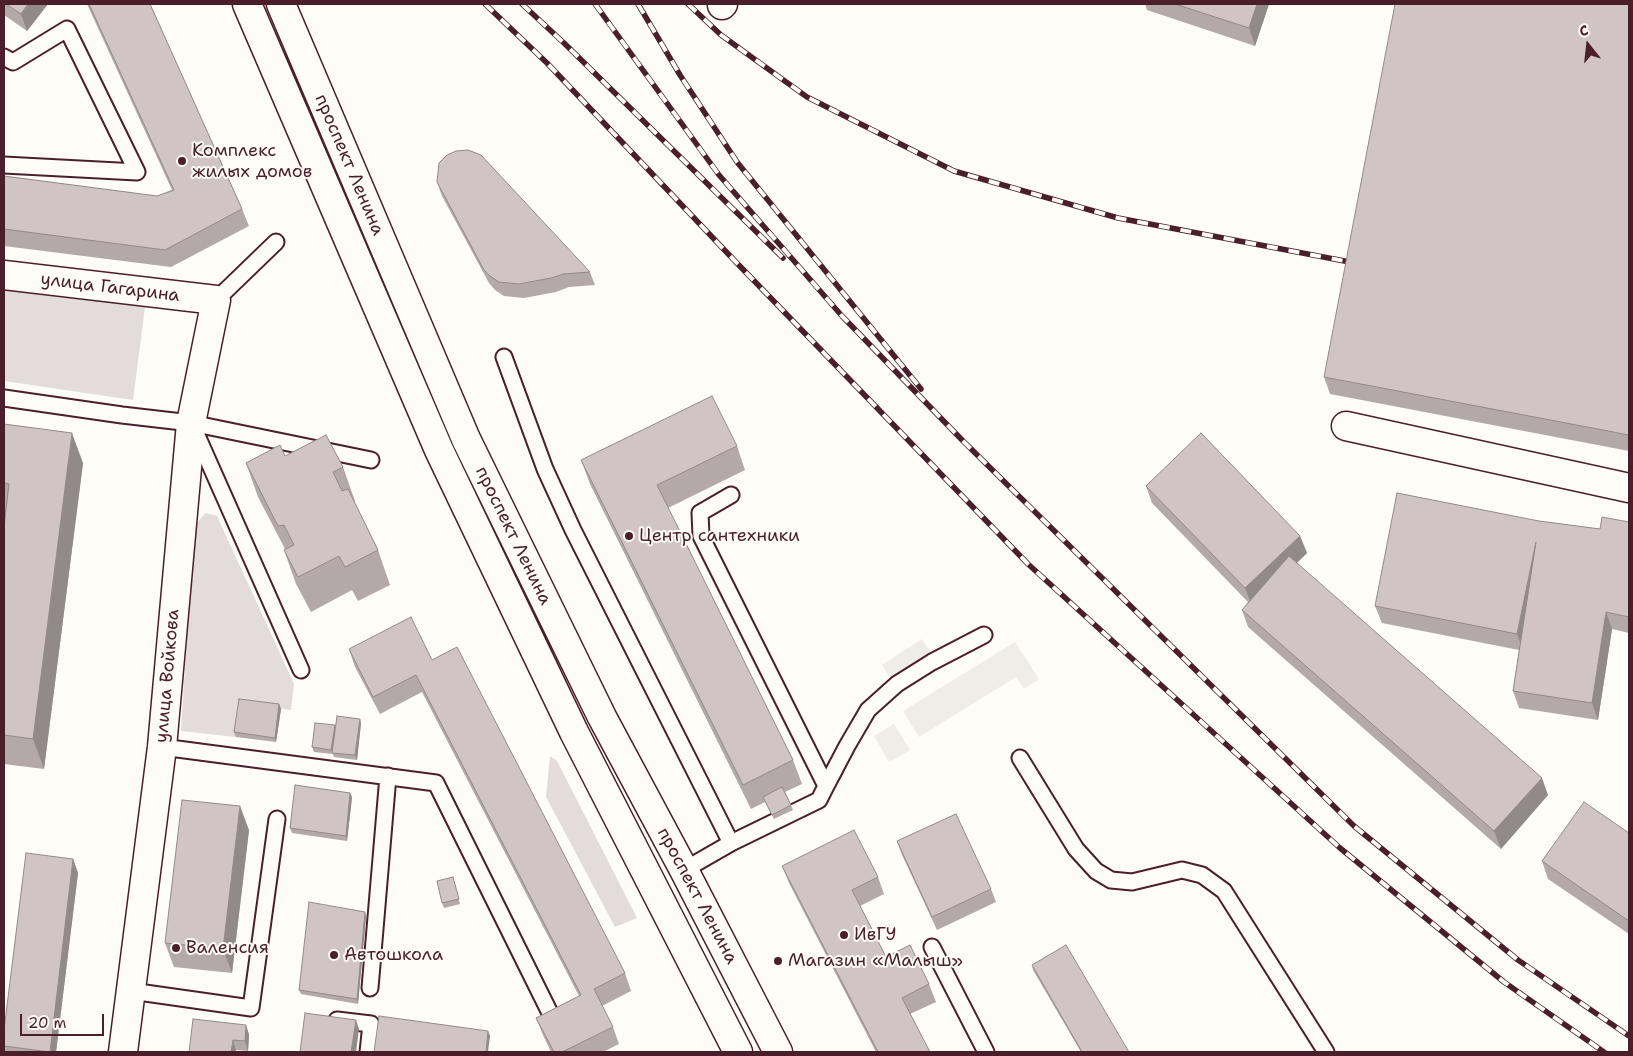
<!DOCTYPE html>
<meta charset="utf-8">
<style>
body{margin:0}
#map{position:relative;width:1633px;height:1056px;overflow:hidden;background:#fdfcf7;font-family:"Shantell Sans",sans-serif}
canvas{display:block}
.frame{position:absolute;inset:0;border:5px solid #4a1f2b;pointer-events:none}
.north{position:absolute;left:1563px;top:20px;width:50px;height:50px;-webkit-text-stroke:4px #fdfcf7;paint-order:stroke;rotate:344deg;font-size:14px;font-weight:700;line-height:20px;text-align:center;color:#4a1f2b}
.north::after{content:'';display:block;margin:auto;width:18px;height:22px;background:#4a1f2b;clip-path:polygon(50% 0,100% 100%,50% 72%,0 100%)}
.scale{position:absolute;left:20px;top:1014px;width:84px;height:22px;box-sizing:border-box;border:2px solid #4a1f2b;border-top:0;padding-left:6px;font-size:15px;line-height:18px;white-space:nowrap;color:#4a1f2b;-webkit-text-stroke:4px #fdfcf7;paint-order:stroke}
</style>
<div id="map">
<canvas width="1633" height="1056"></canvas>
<div class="frame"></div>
<div class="north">С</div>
<div class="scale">20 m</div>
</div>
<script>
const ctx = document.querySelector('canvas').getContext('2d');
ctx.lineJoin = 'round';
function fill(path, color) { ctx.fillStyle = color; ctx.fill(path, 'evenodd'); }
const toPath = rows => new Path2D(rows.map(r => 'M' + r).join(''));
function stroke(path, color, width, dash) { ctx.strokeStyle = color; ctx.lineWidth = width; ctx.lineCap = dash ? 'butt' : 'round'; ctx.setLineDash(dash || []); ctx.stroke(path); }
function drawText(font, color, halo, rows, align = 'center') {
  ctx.font = font + ' "Shantell Sans",sans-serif'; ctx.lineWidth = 4; ctx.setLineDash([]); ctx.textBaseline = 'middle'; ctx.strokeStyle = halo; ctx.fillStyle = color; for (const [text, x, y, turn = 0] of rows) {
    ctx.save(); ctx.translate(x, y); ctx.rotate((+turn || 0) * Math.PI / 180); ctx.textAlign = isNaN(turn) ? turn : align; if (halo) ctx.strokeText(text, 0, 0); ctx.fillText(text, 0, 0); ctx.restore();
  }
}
fill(toPath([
 [922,639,937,662,896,688,882,665],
 [1015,642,1039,679,1024,689,1016,677,919,737,903,711],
 [894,724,910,750,889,762,874,736]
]), '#f0ece8');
fill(toPath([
 [4,287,145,307,133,400,4,381],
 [205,513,217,516,294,684,291,710,241,703,236,737,181,731,194,527],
 [550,756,557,761,637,918,615,927,546,797]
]), '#e3dcda');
const service = toPath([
 [4,57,13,62,67,29,137,172,4,165],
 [216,300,276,242],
 [504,357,545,469,573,530,731,843],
 [4,398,122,415,191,423,371,460],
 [195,431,301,670],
 [162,747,436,783,550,1013],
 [1020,758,1076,849,1096,871,1111,880,1132,882,1182,870,1202,875,1224,891,1326,1052],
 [826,786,847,746,868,710,897,684,932,662,984,635],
 [684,870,731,843,819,800,826,786,701,536,700,513,731,495],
 [932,947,986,1052],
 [370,988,388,776],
 [131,991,251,1008,277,819],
 [337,1020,371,1024,368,1052]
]);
const minor = toPath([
 [722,5,723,4],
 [4,275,216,300,191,423,162,747,123,1052],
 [1346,426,1629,488]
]);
const trunk = toPath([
 [247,4,439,450,574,732,738,1052],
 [281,4,466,439,602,717,684,870,778,1052]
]);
stroke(service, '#4a1f2b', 19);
stroke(minor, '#4a1f2b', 31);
stroke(trunk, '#4a1f2b', 31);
stroke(service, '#fdfcf7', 15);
stroke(minor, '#fdfcf7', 28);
stroke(trunk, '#fdfcf7', 28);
const rail = toPath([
 [485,4,547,63,733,259,1028,564,1340,848,1504,982,1604,1052],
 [522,4,564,43,783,258],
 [595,4,719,175,842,316,963,441,1354,826,1518,960,1629,1036],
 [638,4,680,75,737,162,921,389],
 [688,4,721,35,807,97,954,171,1118,218,1355,263]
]);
stroke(rail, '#4a1f2b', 5.5);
stroke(rail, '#fdfcf7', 4, [11]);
fill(toPath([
 [4,4,48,4,27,31,4,15],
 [87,4,150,4,242,209,249,226,171,267,4,246,4,176,157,196,172,190],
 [1145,4,1269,4,1255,46,1147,10],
 [1629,4,1629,451,1330,394,1324,377],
 [437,182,590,272,595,285,569,287,556,292,524,298,504,296,495,290,489,283,442,196],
 [4,424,83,463,44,769,4,764,4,527,6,512,4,512],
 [737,446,745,470,668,508,793,760,802,784,785,792,793,810,774,819,765,802,751,809,590,484,581,460],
 [285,456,343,467,355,501,354,502,378,550,390,585,358,601,352,590,311,612,296,584,284,550,285,549,258,497,246,463],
 [1146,486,1300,536,1307,553,1297,563,1548,795,1501,849,1248,627,1242,610,1248,602,1152,503],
 [1539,521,1600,529,1629,522,1629,633,1612,629,1598,720,1519,708,1513,691,1519,650,1382,623,1375,606],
 [349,649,432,660,625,973,631,991,602,1006,613,1027,619,1044,603,1052,551,1052,543,1035,536,1018,579,996,422,692,380,714,355,667],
 [279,704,281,709,276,742,236,737,234,732],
 [361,723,357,760,334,757,333,754,314,752,312,747,335,725,335,727],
 [352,797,347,841,292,833,290,828],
 [249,830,232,973,174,967,165,943],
 [1629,833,1629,934,1548,879,1542,861],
 [897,841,991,889,996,902,937,930,902,855],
 [73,859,78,873,56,1052,4,1052,4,1030],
 [782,866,878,877,884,894,860,906,886,957,929,984,936,1002,910,1014,930,1052,876,1052,789,883],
 [453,877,460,904,444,908,442,903],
 [365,912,366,917,358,1004,301,994,299,990],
 [1032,965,1129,1052,1081,1052,1033,970],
 [246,1025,249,1035,248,1051,236,1050,189,1052]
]), '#b3a9a9');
fill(toPath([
 [28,4,48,4,27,31,21,14],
 [1257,4,1269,4,1255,46,1249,28],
 [72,433,83,463,44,769,33,739],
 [1300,536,1307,553,1252,606,1245,588],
 [1536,542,1523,651,1517,634],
 [1606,612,1612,629,1598,720,1592,703],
 [279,704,281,709,276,742,275,738],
 [360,719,361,723,357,760,355,755],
 [335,725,336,730,333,753,331,750],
 [1542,778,1548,795,1501,849,1494,831],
 [350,793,352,797,347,841,346,836],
 [240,806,249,830,232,973,223,949],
 [73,859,78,873,56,1052,50,1052],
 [365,912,366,917,358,1004,357,999],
 [356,1020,359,1029,356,1052,351,1052],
 [246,1025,249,1035,248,1051,245,1041],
 [488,1031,490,1036,488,1052,486,1052],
 [233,1040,236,1050,236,1052,231,1052]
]), '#928a89');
const building = toPath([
 [6,4,28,4,21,14,6,4],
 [89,4,150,4,242,209,165,250,4,229,4,176,157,196,174,190,89,4],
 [1175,4,1257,4,1249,28,1175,4],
 [1395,4,1629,4,1629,435,1324,377,1395,4],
 [468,150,481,155,590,272,564,274,551,278,519,284,499,282,490,276,484,270,437,182,439,163,447,155,456,151,468,150],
 [712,396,737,446,657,485,793,760,743,785,581,460,712,396],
 [4,424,72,433,33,739,4,735,4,527,9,484,4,483,4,424],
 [1201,433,1300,536,1245,588,1146,486,1201,433],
 [326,435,343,467,333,472,342,491,348,489,378,550,345,567,339,556,298,577,284,550,294,545,284,525,278,526,246,463,280,445,285,456,326,435],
 [1397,493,1539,521,1600,529,1602,517,1629,522,1629,617,1606,612,1592,703,1513,691,1536,542,1517,634,1375,606,1397,493],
 [1289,556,1542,778,1494,831,1242,610,1289,556],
 [411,617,432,660,457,647,625,973,594,989,613,1027,562,1052,554,1052,536,1018,581,995,416,675,373,697,349,649,411,617],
 [239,699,279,704,275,738,234,732,239,699],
 [337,716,360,719,355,755,332,753,337,716],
 [315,723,335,725,331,750,312,747,315,723],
 [295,785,350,793,346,836,290,828,295,785],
 [782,787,791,805,772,815,763,797,782,787],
 [182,800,240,806,223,949,165,943,182,800],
 [1584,802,1629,833,1629,921,1542,861,1584,802],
 [956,814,991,889,932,917,897,841,956,814],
 [854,830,878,877,852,890,886,957,910,945,929,984,902,998,930,1052,878,1052,782,866,854,830],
 [26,853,73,859,50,1052,4,1046,4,1030,26,853],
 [453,877,459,899,442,903,437,881,453,877],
 [309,902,365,912,357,999,299,990,309,902],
 [1066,945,1129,1052,1082,1052,1032,965,1066,945],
 [305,1013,356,1020,351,1052,300,1052,305,1013],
 [379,1016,488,1031,486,1052,374,1052,379,1016],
 [193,1019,246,1025,245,1041,233,1040,231,1052,189,1052,193,1019]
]);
fill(building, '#d0c5c4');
stroke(building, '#928a89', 1);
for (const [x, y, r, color] of [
 [182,161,5,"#4a1f2b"],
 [629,536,5,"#4a1f2b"],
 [844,935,5,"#4a1f2b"],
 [176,948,5,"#4a1f2b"],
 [334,955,5,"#4a1f2b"],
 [778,961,5,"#4a1f2b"]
]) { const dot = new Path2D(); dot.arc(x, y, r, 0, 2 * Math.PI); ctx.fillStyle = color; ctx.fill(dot); stroke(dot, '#fdfcf7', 2); }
drawText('18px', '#4a1f2b', '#fdfcf7', [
 ["Комплекс",192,151],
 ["жилых домов",192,172],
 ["Центр сантехники",639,536],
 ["ИвГУ",854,935],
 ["Валенсия",186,948],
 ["Автошкола",344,955],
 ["Магазин «Малыш»",788,961]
], 'left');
drawText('18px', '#4a1f2b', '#fdfcf7', [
 ["проспект Ленина",349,165,67],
 ["улица Гагарина",110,288,7],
 ["проспект Ленина",513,536,64],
 ["улица Войкова",168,676,-85],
 ["проспект Ленина",697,896,62]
]);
</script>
